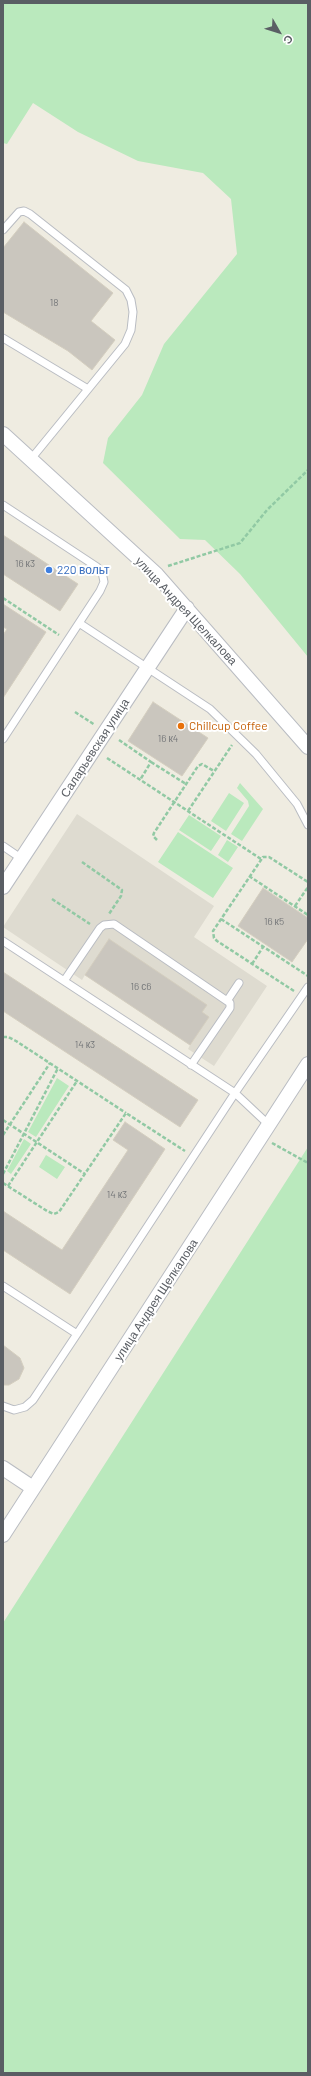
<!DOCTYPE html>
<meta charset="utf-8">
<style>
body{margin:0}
#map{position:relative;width:311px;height:2076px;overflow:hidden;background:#efece1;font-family:Barlow,sans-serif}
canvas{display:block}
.frame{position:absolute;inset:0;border:4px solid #5a5e64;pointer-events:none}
.north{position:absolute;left:259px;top:12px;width:40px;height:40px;-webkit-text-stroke:3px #fff;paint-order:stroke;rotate:129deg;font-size:11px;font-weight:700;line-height:16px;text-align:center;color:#5a5e64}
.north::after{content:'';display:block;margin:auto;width:14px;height:18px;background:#5a5e64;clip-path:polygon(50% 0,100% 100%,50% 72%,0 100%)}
</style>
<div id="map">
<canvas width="311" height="2076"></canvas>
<div class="frame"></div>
<div class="north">С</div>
</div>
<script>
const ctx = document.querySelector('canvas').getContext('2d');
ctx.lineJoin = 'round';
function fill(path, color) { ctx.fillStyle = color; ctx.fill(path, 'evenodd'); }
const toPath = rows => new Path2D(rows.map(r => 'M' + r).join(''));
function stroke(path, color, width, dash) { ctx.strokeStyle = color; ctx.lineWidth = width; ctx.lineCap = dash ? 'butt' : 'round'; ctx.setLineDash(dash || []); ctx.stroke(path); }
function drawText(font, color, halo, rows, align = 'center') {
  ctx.font = font + ' Barlow,sans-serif'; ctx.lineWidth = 4; ctx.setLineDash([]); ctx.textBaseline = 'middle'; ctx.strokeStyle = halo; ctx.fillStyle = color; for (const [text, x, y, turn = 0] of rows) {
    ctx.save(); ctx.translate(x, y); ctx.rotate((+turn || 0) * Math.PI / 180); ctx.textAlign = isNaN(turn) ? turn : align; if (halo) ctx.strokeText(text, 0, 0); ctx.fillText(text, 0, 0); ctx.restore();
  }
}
fill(toPath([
 [77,814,214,906,194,937,267,986,214,1066,188,1049,190,1045,85,975,82,980,3,927]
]), '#dedbd0');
fill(toPath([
 [3,3,308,3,308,657,240,574,205,540,180,539,103,463,108,438,142,395,164,344,237,254,231,199,203,173,138,161,78,132,33,103,7,144,3,143],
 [240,783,263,809,242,841,231,834,249,806,248,801,237,788],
 [229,793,244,803,226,831,211,821],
 [189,815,221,836,211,851,179,830],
 [178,832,233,868,213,898,158,862],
 [227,840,238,847,228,862,218,855],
 [57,1078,69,1086,36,1137,28,1132],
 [24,1139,31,1144,11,1174,7,1171],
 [308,1147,308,2073,3,2073,3,1623],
 [46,1155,65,1167,57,1179,39,1167]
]), '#bae9bd');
const building = toPath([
 [24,222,113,293,91,321,115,340,92,370,68,351,3,312,3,248,24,222],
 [3,535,78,584,60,611,3,574,3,535],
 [3,604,46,632,3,698,3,635,7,629,3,627,3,604],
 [153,702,208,738,182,776,128,741,153,702],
 [263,888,308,918,308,939,292,962,238,926,263,888],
 [109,939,207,1005,202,1012,209,1017,190,1045,85,975,109,939],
 [3,972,198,1100,180,1127,3,1011,3,972],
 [125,1122,165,1149,70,1294,3,1250,3,1211,62,1250,128,1150,113,1140,125,1122],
 [3,1345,20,1358,24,1368,19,1379,9,1385,3,1385,3,1345]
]);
fill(building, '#cac6be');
stroke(building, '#d4cebf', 1);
const service = toPath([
 [3,230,19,212,24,211,30,214,126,290,131,300,133,312,131,330,125,344,31,459],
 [3,338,88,389],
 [3,505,97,567,102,572,104,582,100,591,3,739],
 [79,623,210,709,256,754,297,804,308,825],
 [3,846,22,859],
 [3,941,235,1093,269,1125],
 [64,981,100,928,104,925,114,924,230,1003,230,1008,191,1065],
 [227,1001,239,983],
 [3,1286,77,1334,235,1093,308,987],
 [3,1406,14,1410,25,1407,33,1400,77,1334]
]);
const minor = toPath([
 [3,434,157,575,308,747],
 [3,887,187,608],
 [3,1468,33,1488],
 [3,1535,308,1064]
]);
stroke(service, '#b9bcc2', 9);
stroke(minor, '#b9bcc2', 16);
stroke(toPath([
 [168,566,240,543,267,510,308,470],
 [3,598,59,635],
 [75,712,95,725],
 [119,740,151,762,140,780],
 [107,758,261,859],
 [151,762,186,784],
 [188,811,232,745],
 [157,840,153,836,154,833,198,766,202,764,214,771],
 [82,862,122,890,121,896,109,914],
 [249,876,308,915],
 [52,899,90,924],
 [295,906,308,887],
 [221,919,308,976],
 [252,964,263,947],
 [294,991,217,941,214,938,213,931,263,857,269,857,308,882],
 [3,1037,8,1037,16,1041,126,1113],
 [3,1120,85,1174],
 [3,1135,50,1063],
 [272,1143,308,1163],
 [3,1174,58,1068],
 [3,1183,47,1211,54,1214,59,1212,126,1113,185,1151],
 [8,1186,77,1081]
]), '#91c9a4', 2.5, [4, 2]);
stroke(service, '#fff', 7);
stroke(minor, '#fff', 14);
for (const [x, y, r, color] of [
 [49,570,4,"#3f7fe0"],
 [181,726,4,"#e8710a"]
]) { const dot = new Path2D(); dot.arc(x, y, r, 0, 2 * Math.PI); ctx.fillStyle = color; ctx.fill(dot); stroke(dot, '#fff', 1.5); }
drawText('10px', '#76787a', null, [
 ["18",54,303],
 ["16 к3",25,564],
 ["16 к4",168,739],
 ["16 к5",274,922],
 ["16 с6",141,987],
 ["14 к3",85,1045],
 ["14 к3",117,1195]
]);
drawText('12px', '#366cbe', '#fff', [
 ["220 вольт",57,570]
], 'left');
drawText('12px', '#5a5e64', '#fff', [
 ["улица Андрея Щелкалова",186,611,47],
 ["Саларьевская улица",95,748,-57],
 ["улица Андрея Щелкалова",156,1300,-57]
]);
drawText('12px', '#c56008', '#fff', [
 ["Chillcup Coffee",189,726]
], 'left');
</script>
